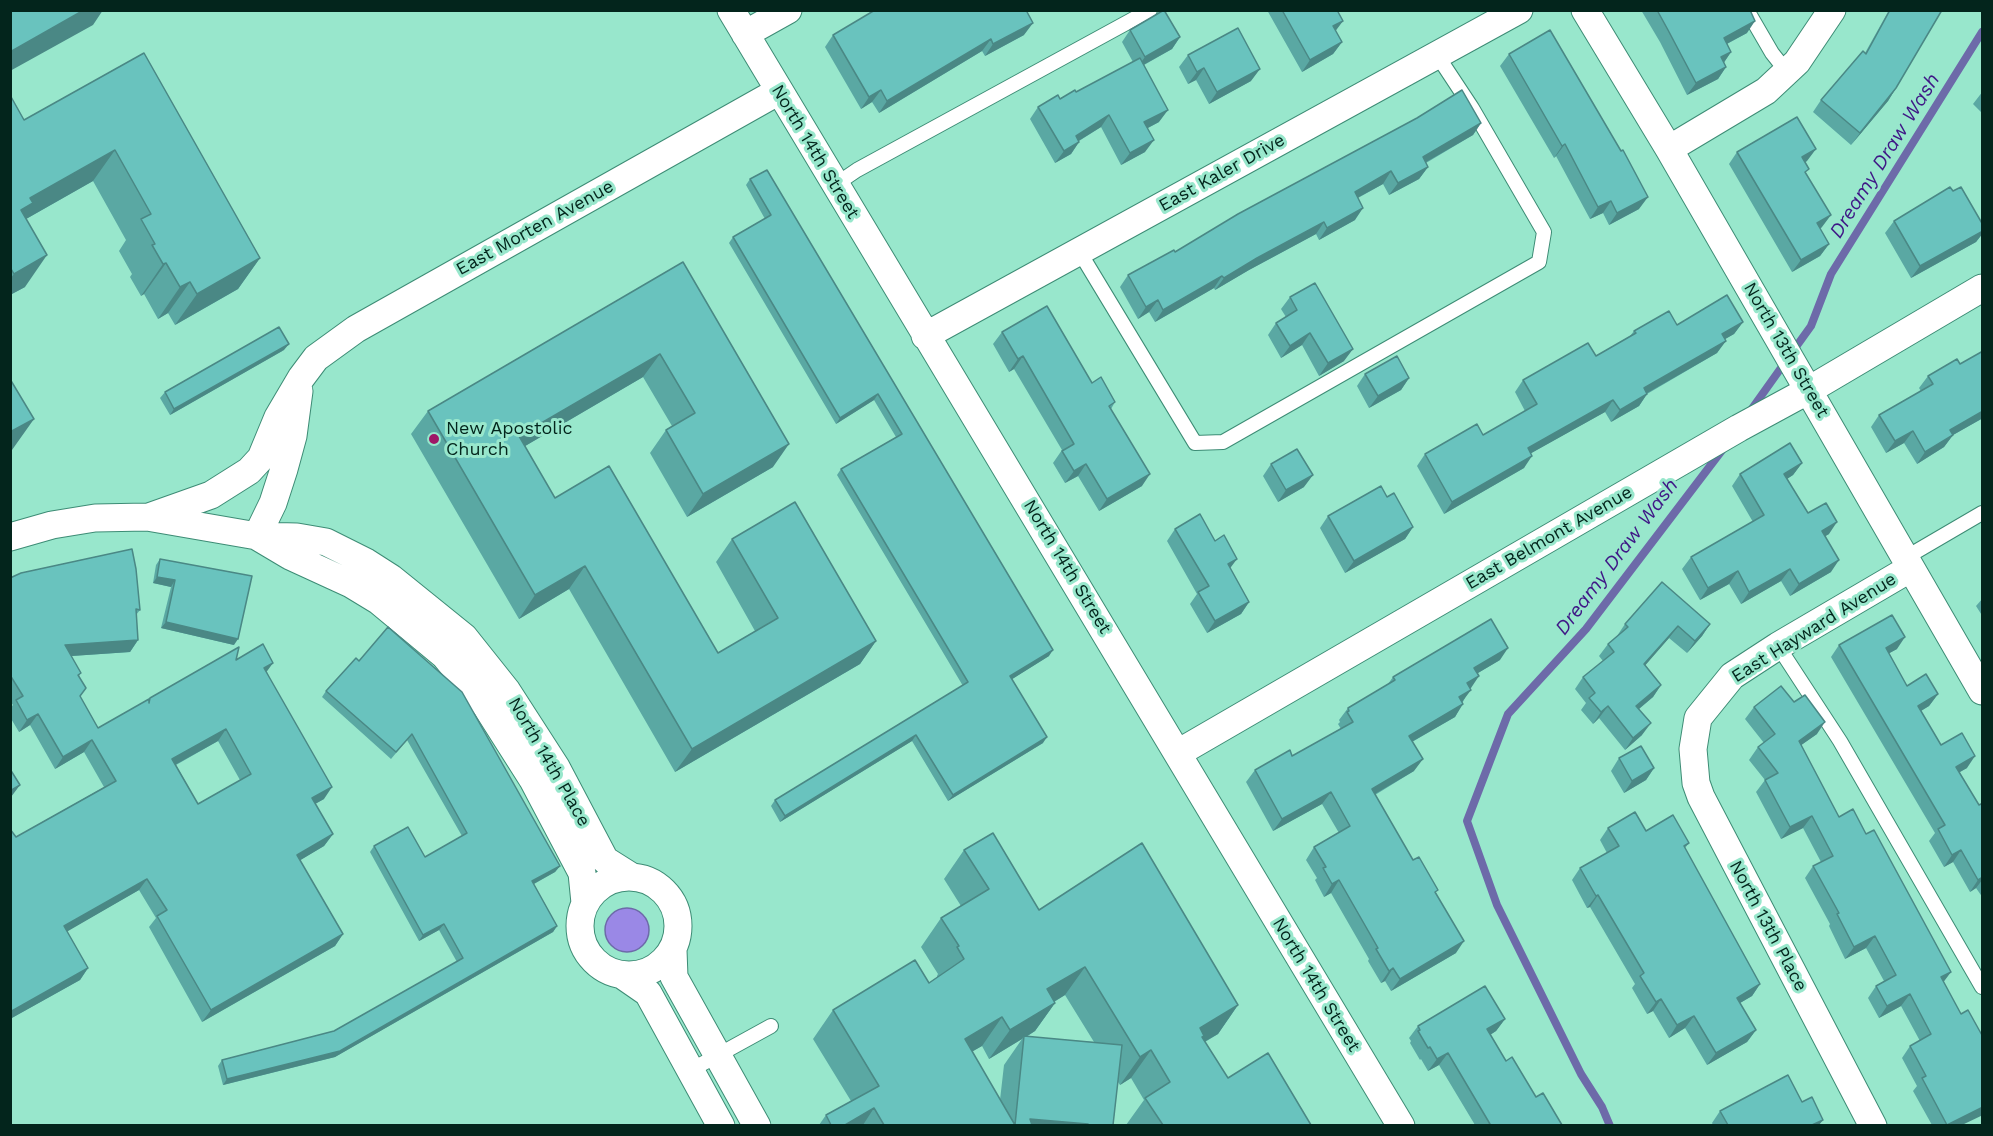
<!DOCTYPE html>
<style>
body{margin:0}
#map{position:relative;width:1993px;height:1136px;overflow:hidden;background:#98e7cc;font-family:"Work Sans",sans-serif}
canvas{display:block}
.frame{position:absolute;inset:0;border:12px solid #03251c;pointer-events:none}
</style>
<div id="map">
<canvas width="1993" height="1136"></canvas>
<div class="frame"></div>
</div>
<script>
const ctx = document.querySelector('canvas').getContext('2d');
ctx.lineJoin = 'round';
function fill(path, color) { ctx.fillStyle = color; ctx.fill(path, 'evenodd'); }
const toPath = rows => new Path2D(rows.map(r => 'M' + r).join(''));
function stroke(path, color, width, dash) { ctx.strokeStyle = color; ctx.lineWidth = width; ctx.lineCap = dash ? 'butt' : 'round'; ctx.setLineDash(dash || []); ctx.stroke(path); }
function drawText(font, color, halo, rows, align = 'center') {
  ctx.font = font + ' "Work Sans",sans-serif'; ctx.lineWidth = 6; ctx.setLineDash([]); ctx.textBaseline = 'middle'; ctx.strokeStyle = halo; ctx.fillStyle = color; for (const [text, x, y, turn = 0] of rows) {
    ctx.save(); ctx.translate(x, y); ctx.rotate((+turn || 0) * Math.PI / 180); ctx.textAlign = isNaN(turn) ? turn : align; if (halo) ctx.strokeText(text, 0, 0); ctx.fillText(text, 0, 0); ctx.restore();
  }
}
const water = toPath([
 '605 930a22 22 0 1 1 44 0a22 22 0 1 1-44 0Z'
]);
fill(water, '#9a88e6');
stroke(water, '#6d6aa9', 1.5);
stroke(toPath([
 [1793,351,1811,326,1831,274,1982,32],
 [1751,410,1786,361],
 [1610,1126,1602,1107,1581,1074,1497,905,1467,821,1508,714,1586,629,1723,449]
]), '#6d6aa9', 8);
const lane = toPath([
 [1747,10,1772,53,1787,72],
 [835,185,857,170,1150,10],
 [1079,251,1195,443,1223,442,1539,262,1544,232,1472,108,1437,55],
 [1905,558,1982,513],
 [1778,646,1840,741,1982,987],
 [691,1070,771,1026]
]);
const street = toPath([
 [731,10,1401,1126],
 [1585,10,1669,149,1982,691],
 [745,34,788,10],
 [1669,149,1766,91,1797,62,1832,10],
 [925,336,1519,10],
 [149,517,211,495,249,471,261,458,278,417,301,378,316,358,356,329,779,91],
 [257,536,273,503,284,469,293,436,299,391],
 [10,537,52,525,95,518,147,517,257,536,297,537,326,542,366,562,391,578,464,637,507,691,556,767,605,860,632,877],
 [258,537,290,556,351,584,379,601,444,655,486,706,533,780,582,873,585,903],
 [1178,753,1739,428,1809,390,1982,288],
 '580 926a49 49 0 1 1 98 0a49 49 0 1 1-98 0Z',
 [673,950,674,977,757,1126],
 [622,975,648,993,721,1126],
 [1873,1126,1701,797,1696,783,1693,749,1698,718,1732,676,1778,646,1911,568]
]);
stroke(lane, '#3d8c75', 16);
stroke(street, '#3d8c75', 29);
stroke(lane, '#fff', 14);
stroke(street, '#fff', 27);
fill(toPath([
 [1267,10,1337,10,1335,31,1342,42,1333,54,1302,72],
 [1641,10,1750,10,1747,33,1727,44,1731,52,1724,62,1726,67,1718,79,1687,95,1660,42],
 [1889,10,1942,10,1896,88,1888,101,1851,145,1813,112,1821,100,1865,53],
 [1130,30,1180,37,1172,49,1144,65,1159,122,1148,128,1145,152,1121,165,1101,127,1079,141,1079,142,1071,154,1055,163,1030,119,1038,107,1076,92,1133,62,1122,42],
 [833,35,1024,35,985,56,982,51,879,113,872,102,861,109,825,47],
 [144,53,260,258,238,289,175,325,168,313,158,319,144,294,141,296,130,277,132,274,119,251,126,240,93,181,26,219,25,287,10,295,10,95,24,120],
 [1509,54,1639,209,1609,225,1603,213,1590,219,1556,156,1554,158,1500,66],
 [1188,55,1251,81,1209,104,1196,80,1188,84,1179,67],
 [1983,91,1983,114,1973,104],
 [1481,123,1473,135,1426,163,1428,167,1419,179,1389,195,1383,184,1358,198,1355,220,1319,240,1316,234,1249,270,1215,290,1214,288,1155,322,1149,312,1138,319,1120,287,1128,275,1175,252],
 [1737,152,1807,161,1805,162,1806,174,1822,227,1820,229,1829,244,1820,256,1792,272,1729,164],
 [750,179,1049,656,1012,679,1043,743,948,801,912,741,780,822,771,806,775,800,963,686,837,475,841,469,896,437,874,400,836,424,729,243,733,237,765,219,746,185],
 [1953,191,1983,225,1983,233,1976,242,1911,278,1885,233,1894,221],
 [683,262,773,467,687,517,650,453,666,430,672,426,643,377,525,446,555,498,718,653,755,631,716,562,732,539,876,641,860,664,675,772,569,589,519,619,411,434,428,411],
 [1290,297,1344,361,1319,376,1302,345,1281,358,1268,335,1276,323,1286,317,1281,309],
 [1743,322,1734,334,1725,339,1717,353,1647,394,1639,406,1611,422,1605,412,1531,453,1524,468,1444,514,1417,466,1425,454,1483,435,1525,411,1515,392,1523,380,1596,356,1630,336,1634,331,1677,325],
 [1002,332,1092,383,1115,402,1111,409,1142,486,1099,511,1078,476,1065,483,1053,463,1062,450,1014,369,1009,372,993,344],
 [284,350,170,415,160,398,165,392],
 [1983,351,1983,418,1953,435,1944,447,1917,464,1904,443,1886,453,1871,427,1879,415,1921,391,1919,388,1928,376,1960,364],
 [1365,374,1409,378,1401,390,1369,408,1357,386],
 [1802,463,1793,475,1787,479,1808,513,1829,534,1825,536,1831,572,1790,596,1781,581,1741,604,1729,584,1700,600,1682,569,1691,557,1753,522,1732,486,1740,474],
 [1271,464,1304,487,1278,502,1263,476],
 [1387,497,1413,527,1405,539,1345,573,1320,528,1328,516],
 [1175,529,1215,541,1249,602,1241,614,1207,633,1190,604,1197,594,1167,541],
 [160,559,234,645,161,628,171,587,153,583,156,565],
 [10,578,140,610,136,615,138,640,130,652,71,656,81,673,79,676,80,696,98,728,149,700,150,698,236,660,267,672,324,799,315,804,333,834,324,846,300,860,343,934,335,946,202,1022,149,927,156,918,139,890,67,931,88,968,80,980,10,1019,10,829,16,837,104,787,84,752,55,769,30,725,19,732,10,717,10,708,13,705,10,701],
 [218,741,240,780,198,804,176,765],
 [1983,598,1983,617,1976,606],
 [1625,624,1710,624,1702,636,1687,653,1669,638,1645,665,1661,685,1653,697,1639,709,1642,735,1625,750,1599,718,1593,724,1581,710,1586,703,1575,689,1583,677,1603,661,1599,656,1608,644,1617,636],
 [1839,645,1897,649,1889,653,1907,686,1938,694,1929,706,1921,711,1941,745,1967,768,1959,772,1979,805,1983,803,1983,898,1976,888,1970,892,1953,862,1944,867,1929,841,1935,833,1831,657],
 [356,658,560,866,555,872,534,884,557,926,553,932,335,1057,223,1085,218,1066,222,1060,334,1031,457,962,439,930,419,941,370,852,374,846,425,857,462,836,407,740,391,759,322,697,326,691],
 [1500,660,1478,673,1455,717,1412,742,1414,771,1375,795,1413,860,1436,893,1456,953,1391,991,1385,981,1381,983,1368,961,1369,959,1331,893,1324,897,1315,880,1317,878,1306,860,1314,847,1339,833,1322,804,1273,831,1246,782,1255,770,1292,756,1341,729,1338,724,1340,722,1339,720,1348,708,1388,684,1393,677],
 [1754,707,1817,734,1801,745,1839,817,1944,982,1962,1125,1932,1125,1913,1091,1917,1086,1902,1058,1910,1046,1920,1041,1901,1006,1879,1018,1868,998,1876,986,1884,981,1866,948,1845,959,1829,926,1830,924,1805,878,1813,866,1821,862,1803,828,1781,839,1756,792,1765,780,1749,760,1758,747,1764,743,1745,719],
 [1619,758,1654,768,1646,780,1624,793,1611,771],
 [1608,828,1646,831,1689,843,1685,848,1760,984,1752,996,1740,1003,1756,1030,1747,1042,1707,1065,1685,1028,1669,1038,1653,1011,1647,1014,1632,988,1635,984,1590,907,1587,908,1572,880,1580,868,1607,853,1600,840],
 [964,850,1039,910,1238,1005,1218,1034,1205,1042,1228,1078,1311,1125,1126,1125,1144,1100,1131,1078,1120,1085,1118,1082,1113,1125,819,1125,826,1115,851,1101,813,1039,833,1010,929,983,937,977,937,976,938,974,921,947,941,918,961,906,944,879],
 [1065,995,1094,1042,1026,1037,1035,1031,1055,1003,1054,1002],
 [1022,1039,1004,1065,1000,1100,972,1051,982,1046,989,1059],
 [1505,1019,1496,1031,1490,1035,1506,1061,1536,1097,1562,1125,1475,1125,1439,1065,1428,1071,1421,1059,1420,1060,1410,1043,1411,1041,1409,1038,1418,1026],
 [1802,1102,1819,1125,1713,1125,1712,1123,1720,1111]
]), '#5aa8a3');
fill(toPath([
 [84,10,103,10,93,25,10,71,10,52],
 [1343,21,1334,33,1333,26],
 [1755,21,1747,33,1715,50,1724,38],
 [1033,23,1024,35,985,56,993,44],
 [1180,37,1172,49,1136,69,1145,57],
 [991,39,982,51,879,113,887,101],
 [1342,42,1333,54,1302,72,1310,60],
 [1731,52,1723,64,1721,57],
 [1726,67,1718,79,1687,95,1696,83],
 [1204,68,1196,80,1188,84,1197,72],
 [1260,69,1251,81,1209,104,1217,92],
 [1896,88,1888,101,1851,145,1860,133],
 [881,90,872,102,861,109,869,97],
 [1168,110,1159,122,1136,134,1144,122],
 [1109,115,1101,127,1067,148,1076,136],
 [1481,123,1473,135,1414,169,1423,157],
 [1154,140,1145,152,1121,165,1130,153],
 [1079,142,1071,154,1055,163,1064,151],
 [1565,144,1556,156,1554,158,1562,146],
 [1816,149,1807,161,1793,169,1802,157],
 [115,150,93,181,19,223,10,225,30,198],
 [1428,167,1419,179,1389,195,1398,183],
 [1391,171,1383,184,1346,204,1355,192],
 [1648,197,1639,209,1609,225,1617,213],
 [1611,201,1603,213,1590,219,1598,207],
 [1363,208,1355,220,1319,240,1327,228],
 [1831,215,1822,227,1808,236,1817,223],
 [1324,222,1316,234,1249,270,1215,290,1224,278,1257,258],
 [1983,231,1983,233,1976,242,1911,278,1920,266],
 [1829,244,1820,256,1792,272,1801,260],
 [47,255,25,287,10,295,10,279,14,274],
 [260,258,238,289,175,325,197,294],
 [166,263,144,294,141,296,163,264],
 [1222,276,1214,288,1155,322,1163,310],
 [190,282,168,313,158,319,180,287],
 [1158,300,1149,312,1138,319,1146,307],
 [1743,322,1734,334,1713,346,1722,334],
 [1310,333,1302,345,1281,358,1290,346],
 [1726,341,1717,353,1635,400,1644,388],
 [289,344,284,350,170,415,174,409],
 [1353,349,1344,361,1319,376,1328,363],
 [660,354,643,377,503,459,519,436],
 [1023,356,1014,369,1009,372,1018,359],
 [1409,378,1401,390,1369,408,1378,396],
 [878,394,874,400,836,424,840,418],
 [1647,394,1639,406,1611,422,1620,410],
 [1613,400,1605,412,1519,460,1528,448],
 [1983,411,1983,418,1953,435,1944,447,1917,464,1925,452,1950,430],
 [34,419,12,450,10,451,10,432],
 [1913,431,1904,443,1886,453,1895,441],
 [789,444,773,467,687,517,703,494],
 [1532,456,1524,468,1444,514,1452,502],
 [1802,463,1793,475,1776,486,1784,474],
 [1086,464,1078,476,1065,483,1074,471],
 [1150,474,1142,486,1099,511,1107,499],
 [1313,475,1304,487,1278,502,1286,490],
 [1837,522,1829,534,1814,543,1822,531],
 [1413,527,1405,539,1345,573,1354,561],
 [1237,559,1228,571,1228,564],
 [1839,560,1831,572,1790,596,1799,584],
 [585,566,569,589,519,619,535,595],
 [1790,569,1781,581,1741,604,1749,592],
 [1738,571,1729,584,1700,600,1708,588],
 [157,577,175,580,171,587,153,583],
 [1249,602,1241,614,1207,633,1215,621],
 [166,622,238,639,234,645,161,628],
 [1710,624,1702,636,1687,653,1695,641],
 [1678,626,1669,638,1636,676,1644,664],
 [1905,637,1897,649,1877,660,1886,648],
 [138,640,130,652,57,657,65,645],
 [876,641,860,664,675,772,692,749],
 [1508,648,1500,660,1466,680,1474,668],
 [1053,650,1049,656,1006,683,1010,676],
 [273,663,265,674,264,668],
 [1479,676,1471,688,1458,695,1467,683],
 [1661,685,1653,697,1628,718,1636,706],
 [1471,690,1462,702,1450,709,1459,697],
 [1938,694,1929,706,1909,718,1918,706],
 [1463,704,1455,717,1401,748,1409,736],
 [1608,706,1599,718,1593,724,1601,712],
 [38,714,30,725,19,732,27,720],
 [1825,722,1817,734,1790,753,1799,741],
 [1651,723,1642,735,1625,750,1633,738],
 [226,729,218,741,164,771,172,759],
 [916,735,912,741,780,822,785,816],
 [1047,737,1043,743,948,801,953,795],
 [92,740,84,752,55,769,63,757],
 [1975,756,1967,768,1948,779,1956,767],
 [1423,759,1414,771,1363,801,1372,789],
 [1654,768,1646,780,1624,793,1632,781],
 [20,785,11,797,10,798,10,791],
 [332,787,324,799,304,810,312,798],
 [1331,792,1322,804,1273,831,1282,819],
 [1812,816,1803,828,1781,839,1790,827],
 [333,834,324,846,289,867,297,855],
 [1961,850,1953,862,1944,867,1952,855],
 [560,866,555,872,528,887,532,881],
 [1983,877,1983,879,1976,888,1970,892,1978,880],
 [147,879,139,890,56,938,64,926],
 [1339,880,1331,893,1324,897,1332,884],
 [1598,895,1590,907,1587,908,1596,896],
 [444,924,439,930,419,941,423,935],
 [557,926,553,932,335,1057,223,1085,227,1079,340,1051],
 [343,934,335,946,202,1022,211,1010],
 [1875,936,1866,948,1845,959,1854,947],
 [1464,941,1456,953,1391,991,1400,979],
 [1085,967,1065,995,1027,1018,1047,989],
 [88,968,80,980,10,1019,10,1012],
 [1393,968,1385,981,1381,983,1389,971],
 [1951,972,1942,984,1941,977],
 [1760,984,1752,996,1728,1010,1737,998],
 [1910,994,1901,1006,1879,1018,1887,1006],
 [1661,999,1653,1011,1647,1014,1656,1002],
 [1055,1003,1035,1031,1024,1038,1024,1036,1022,1039,989,1059,1010,1030],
 [1238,1005,1218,1034,1197,1046,1200,1028],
 [1694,1016,1685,1028,1669,1038,1677,1025],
 [1002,1017,982,1046,944,1068,965,1039],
 [1505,1019,1496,1031,1479,1042,1487,1029],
 [1756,1030,1747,1042,1707,1065,1716,1053],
 [1151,1050,1131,1078,1120,1085,1140,1057],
 [1448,1053,1439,1065,1428,1071,1437,1059],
 [1983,1107,1983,1115,1962,1125,1947,1125],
 [874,1108,863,1125,845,1125],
 [1030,1119,1088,1124,1087,1125,1026,1125],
 [1823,1120,1819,1125,1812,1125]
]), '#4a8885');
const building = toPath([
 [10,10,84,10,10,52,10,10],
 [875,10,1026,10,1033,23,993,44,991,39,887,101,881,90,869,97,833,35,875,10],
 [1164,10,1180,37,1145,57,1130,30,1164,10],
 [1282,10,1337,10,1343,21,1333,26,1342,42,1310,60,1282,10],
 [1657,10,1750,10,1755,21,1724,38,1731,52,1721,57,1726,67,1696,83,1668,30,1657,10],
 [1890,10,1942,10,1896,88,1860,133,1821,100,1863,51,1866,54,1890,10],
 [1238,28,1260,69,1217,92,1204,68,1197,72,1188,55,1238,28],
 [1550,30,1621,151,1623,150,1648,197,1617,213,1611,201,1598,207,1565,144,1562,146,1509,54,1550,30],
 [144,53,260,258,197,294,190,282,180,287,166,263,163,264,152,245,155,244,141,219,151,214,115,150,30,198,33,203,21,210,47,255,14,274,10,267,10,95,24,120,144,53],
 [1140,58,1168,110,1144,122,1154,140,1130,153,1109,115,1076,136,1079,142,1064,151,1038,107,1058,95,1060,99,1075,90,1076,92,1140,58],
 [1462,90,1481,123,1423,157,1428,167,1398,183,1391,171,1355,192,1363,208,1327,228,1324,222,1257,258,1224,278,1222,276,1163,310,1158,300,1146,307,1128,275,1174,250,1175,252,1238,214,1417,118,1462,90],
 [1797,117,1816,149,1802,157,1809,169,1805,172,1831,215,1817,223,1829,244,1801,260,1737,152,1797,117],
 [767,170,1053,650,1010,676,1047,737,953,795,916,735,785,816,775,800,968,682,841,469,902,434,878,394,840,418,733,237,771,215,750,179,767,170],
 [1950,187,1953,191,1961,187,1983,225,1983,231,1920,266,1894,221,1950,187],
 [683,262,789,444,703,494,666,430,695,413,660,354,519,436,555,498,609,466,718,653,778,618,732,539,795,502,876,641,692,749,585,566,535,595,428,411,683,262],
 [1315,283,1353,349,1328,363,1310,333,1290,346,1276,323,1297,310,1290,297,1315,283],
 [1727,295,1743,322,1722,334,1726,341,1644,388,1647,394,1620,410,1613,400,1528,448,1532,456,1452,502,1425,454,1477,424,1483,435,1537,404,1523,380,1588,343,1596,356,1636,333,1634,331,1669,311,1677,325,1727,295],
 [1047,306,1092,383,1101,377,1115,402,1109,406,1150,474,1107,499,1086,464,1074,471,1062,451,1074,444,1023,356,1018,359,1002,332,1047,306],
 [279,327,289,344,174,409,165,392,279,327],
 [1983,351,1983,411,1950,430,1953,435,1925,452,1913,431,1895,441,1879,415,1933,384,1928,376,1957,359,1960,364,1983,351],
 [1397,356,1409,378,1378,396,1365,374,1397,356],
 [10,379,34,419,10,432,10,379],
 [1790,443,1802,463,1784,474,1808,513,1826,503,1837,522,1822,531,1839,560,1799,584,1790,569,1749,592,1738,571,1708,588,1691,557,1764,515,1740,474,1790,443],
 [1297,449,1313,475,1286,490,1271,464,1297,449],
 [1381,486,1387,497,1394,493,1413,527,1354,561,1328,516,1381,486],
 [1200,514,1215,541,1224,535,1237,559,1228,564,1249,602,1215,621,1198,592,1209,586,1175,529,1200,514],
 [132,549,136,569,140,610,136,609,138,640,65,645,81,673,78,675,86,688,80,696,98,728,149,699,149,703,150,698,239,647,236,660,263,644,273,663,264,668,332,787,312,798,333,834,297,855,343,934,211,1010,157,916,167,910,147,879,64,926,88,968,10,1012,10,829,16,837,116,781,92,740,63,757,38,714,27,720,16,700,23,696,10,675,10,578,21,573,132,549],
 [226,729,251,774,198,804,172,759,226,729],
 [160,559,252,576,238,639,166,622,175,580,157,577,160,559],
 [1662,582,1710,624,1695,641,1678,626,1644,664,1661,685,1636,706,1651,723,1633,738,1608,706,1601,712,1589,698,1595,693,1583,677,1614,652,1608,644,1628,627,1625,624,1662,582],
 [1892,615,1905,637,1886,648,1907,686,1926,674,1938,694,1918,706,1941,745,1962,733,1975,756,1956,767,1979,805,1983,803,1983,877,1978,880,1961,850,1952,855,1938,829,1945,825,1839,645,1892,615],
 [1491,619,1508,648,1474,668,1479,676,1467,683,1471,690,1459,697,1463,704,1409,736,1423,759,1372,789,1413,860,1419,857,1438,890,1435,892,1464,941,1400,979,1393,968,1389,971,1376,949,1378,948,1339,880,1332,884,1323,868,1326,867,1314,847,1350,826,1331,792,1282,819,1255,770,1290,750,1292,756,1353,722,1347,712,1349,711,1348,708,1395,680,1393,677,1491,619],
 [388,627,462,692,560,866,532,881,557,926,340,1051,227,1079,222,1060,334,1031,463,958,444,924,423,935,374,846,408,827,425,857,467,833,412,734,396,752,326,691,356,658,359,661,388,627],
 [1781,686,1794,702,1805,695,1825,722,1799,741,1839,817,1853,809,1866,834,1874,830,1951,972,1941,977,1961,1014,1968,1010,1983,1037,1983,1107,1947,1125,1922,1078,1926,1076,1910,1046,1931,1034,1910,994,1887,1006,1876,986,1896,975,1875,936,1854,947,1837,914,1839,913,1813,866,1833,856,1812,816,1790,827,1765,780,1778,773,1758,747,1775,734,1754,707,1781,686],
 [1641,746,1654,768,1632,781,1619,758,1641,746],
 [10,769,20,785,10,791,10,769],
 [1635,812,1646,831,1673,815,1689,843,1684,846,1760,984,1737,998,1756,1030,1716,1053,1694,1016,1677,1025,1661,999,1656,1002,1640,976,1644,973,1598,895,1596,896,1580,868,1619,846,1608,828,1635,812],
 [993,833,1039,910,1142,843,1238,1005,1200,1028,1204,1036,1202,1037,1228,1078,1268,1053,1311,1125,1163,1125,1145,1098,1170,1082,1151,1050,1140,1057,1085,967,1047,989,1055,1003,1010,1030,1002,1017,965,1039,1015,1125,1024,1036,1122,1045,1113,1125,1089,1125,1088,1124,1030,1119,1032,1125,884,1125,874,1108,845,1125,831,1125,826,1115,879,1086,833,1010,915,960,929,983,964,959,957,947,959,946,941,918,989,889,964,850,993,833],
 [1485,986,1505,1019,1487,1029,1506,1061,1512,1057,1536,1097,1543,1093,1562,1125,1488,1125,1490,1124,1448,1053,1437,1059,1430,1047,1428,1048,1418,1031,1420,1030,1418,1026,1485,986],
 [1788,1075,1802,1102,1812,1097,1823,1120,1812,1125,1728,1125,1720,1111,1788,1075]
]);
fill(building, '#69c3be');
stroke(building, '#4a8885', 1.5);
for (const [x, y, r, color] of [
 [434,439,6,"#9e1767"]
]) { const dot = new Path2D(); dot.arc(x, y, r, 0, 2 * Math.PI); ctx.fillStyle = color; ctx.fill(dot); stroke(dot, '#98e7cc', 2); }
drawText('18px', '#03251c', '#98e7cc', [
 ["North 14th Street",815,152,59],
 ["East Kaler Drive",1222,173,-29],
 ["East Morten Avenue",535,228,-29],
 ["North 13th Street",1786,350,60],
 ["East Belmont Avenue",1549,538,-30],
 ["North 14th Street",1067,567,59],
 ["East Hayward Avenue",1814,628,-32],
 ["North 14th Place",549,762,60],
 ["North 13th Place",1768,926,62],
 ["North 14th Street",1316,985,59]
]);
drawText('18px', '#03251c', '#98e7cc', [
 ["New Apostolic",446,429],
 ["Church",446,450]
], 'left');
drawText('italic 20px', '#3f1786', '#98e7cc', [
 ["Dreamy Draw Wash",1885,156,-58],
 ["Dreamy Draw Wash",1617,557,-53]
]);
</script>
